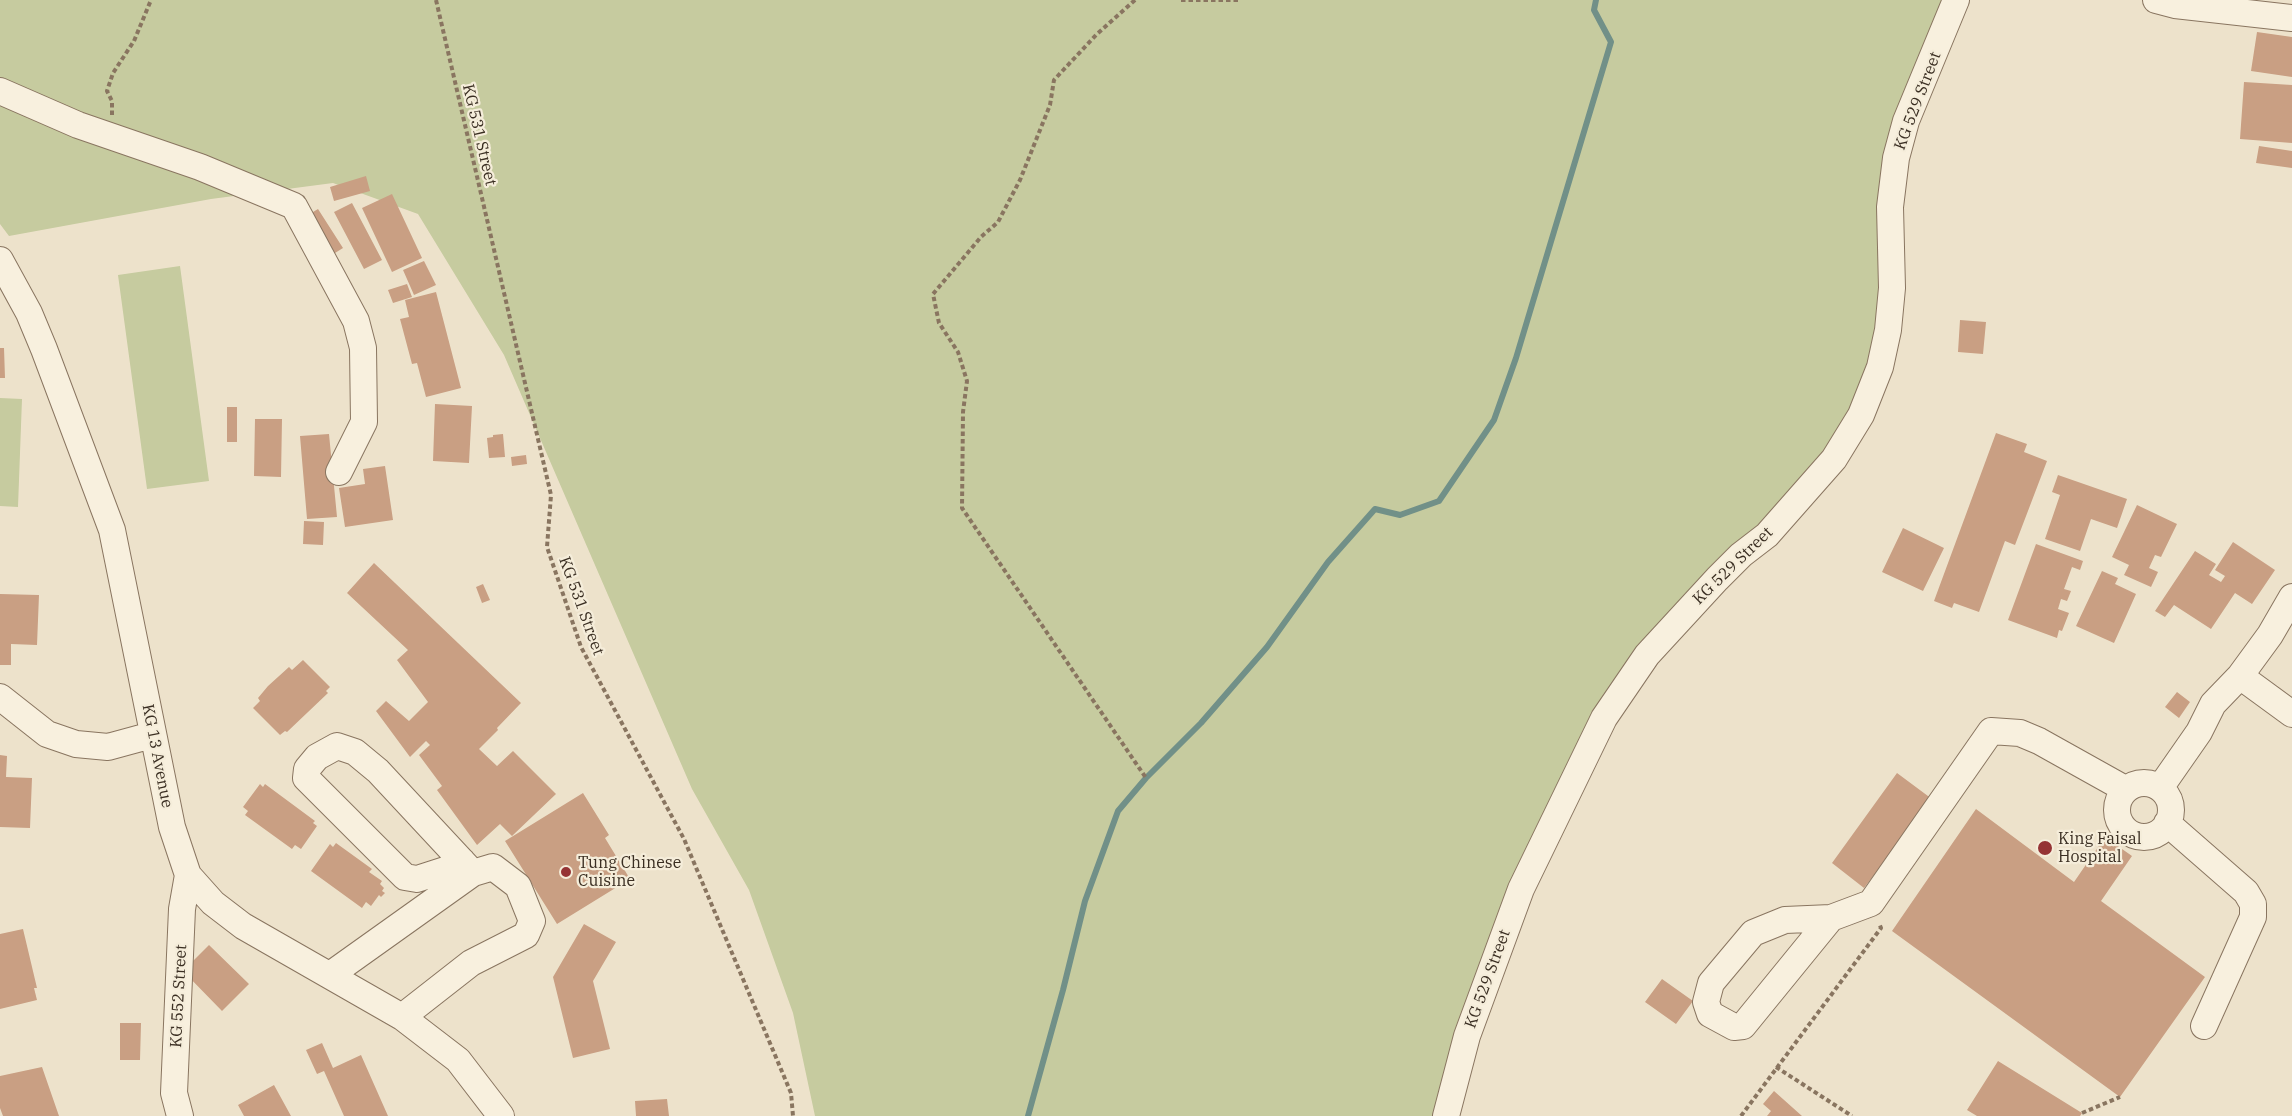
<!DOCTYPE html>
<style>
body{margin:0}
canvas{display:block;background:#ede2cb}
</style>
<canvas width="2292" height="1116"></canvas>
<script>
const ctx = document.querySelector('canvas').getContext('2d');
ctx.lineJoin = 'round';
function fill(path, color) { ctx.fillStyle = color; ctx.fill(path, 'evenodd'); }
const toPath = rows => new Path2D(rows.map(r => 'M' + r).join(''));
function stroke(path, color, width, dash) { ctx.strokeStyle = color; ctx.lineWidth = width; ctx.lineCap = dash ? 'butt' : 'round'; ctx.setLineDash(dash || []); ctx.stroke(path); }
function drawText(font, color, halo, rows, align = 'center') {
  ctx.font = font + ' "IBM Plex Serif",serif'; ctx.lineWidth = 4.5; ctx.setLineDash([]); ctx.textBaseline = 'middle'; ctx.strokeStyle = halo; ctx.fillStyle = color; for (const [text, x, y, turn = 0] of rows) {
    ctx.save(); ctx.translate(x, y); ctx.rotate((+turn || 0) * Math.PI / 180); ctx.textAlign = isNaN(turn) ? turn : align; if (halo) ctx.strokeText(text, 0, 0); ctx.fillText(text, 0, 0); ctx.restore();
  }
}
fill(toPath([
 [0,0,1962,0,1910,145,1871,381,1809,483,1654,656,1580,765,1440,1116,815,1116,793,1013,749,890,692,789,504,355,418,214,333,183,211,199,9,236,0,224],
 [180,266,209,481,147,489,118,275],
 [0,398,22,399,18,507,0,506]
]), '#c6cb9f');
stroke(toPath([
 [1028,1116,1063,990,1085,901,1118,811,1146,778,1201,723,1267,647,1328,562,1375,509,1400,515,1439,501,1494,420,1516,358,1611,42,1594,10,1596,0]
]), '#719088', 6);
fill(toPath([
 [2257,32,2292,37,2292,77,2251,71],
 [2244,82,2292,85,2292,143,2240,139],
 [2259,146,2292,151,2292,168,2256,163],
 [366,176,370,191,334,201,330,187],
 [392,194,422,258,392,272,362,208],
 [352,203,382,260,364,269,334,212],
 [318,209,343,248,327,258,303,218],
 [424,261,436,285,414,295,403,270],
 [407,284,412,297,393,303,388,290],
 [436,292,461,388,426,397,417,363,412,364,400,319,409,317,405,300],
 [1960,320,1986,322,1983,354,1958,352],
 [0,348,4,348,5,378,0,378],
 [435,404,472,406,469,463,433,461],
 [227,407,237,407,237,442,227,442],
 [255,419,282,419,281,477,254,476],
 [1996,433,2027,444,2024,452,2047,461,2015,545,2005,541,1979,612,1954,603,1952,608,1934,601],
 [329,434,337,517,307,519,300,436],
 [503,434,505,457,489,458,487,438,493,437,493,435],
 [526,455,527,464,512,466,511,457],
 [385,466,393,520,345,527,339,488,365,484,363,469],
 [2058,475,2127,499,2117,528,2091,519,2080,551,2045,539,2060,495,2052,492],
 [2137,505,2177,524,2161,557,2155,555,2149,568,2158,572,2151,587,2124,575,2129,565,2112,557],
 [304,521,324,522,323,545,303,544],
 [1903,528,1944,548,1923,591,1882,572],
 [2233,542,2275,570,2252,604,2235,593,2211,629,2174,605,2165,617,2155,611,2195,551,2216,564,2209,575,2221,582,2225,576,2215,570],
 [2036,544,2083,561,2080,570,2072,567,2064,589,2071,591,2067,601,2061,599,2058,609,2069,613,2062,631,2059,630,2057,638,2008,620],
 [374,563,521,703,497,728,498,730,479,749,497,766,513,751,556,794,512,836,500,824,477,845,437,790,442,786,419,755,430,745,426,741,410,757,376,711,386,701,409,721,428,702,397,660,408,650,347,593],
 [2102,571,2118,578,2115,584,2136,594,2114,643,2076,626],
 [483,584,490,600,482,603,476,587],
 [0,594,39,595,37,645,11,644,11,665,0,665],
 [303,660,330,687,326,691,328,693,287,732,285,731,280,735,253,708,260,701,258,698,268,686,289,667,292,670],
 [2177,692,2190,702,2179,718,2165,707],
 [0,755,7,756,6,777,32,778,30,828,0,827],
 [1897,773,1932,799,1864,888,1832,863],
 [260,784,263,787,265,784,315,821,313,823,317,826,301,849,295,845,292,849,245,815,248,811,243,807],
 [583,793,609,835,605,838,630,879,557,924,505,841],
 [1976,809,2074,882,2105,837,2132,856,2101,901,2205,977,2120,1097,1892,931],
 [336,843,372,869,369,872,382,881,380,884,384,888,382,891,385,893,381,897,379,895,371,906,366,902,362,908,311,871,330,844,333,847],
 [584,924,616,942,593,981,610,1049,573,1058,553,977],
 [23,929,37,988,34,988,37,1000,0,1009,0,934],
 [209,945,249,984,222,1011,183,971],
 [1662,979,1693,1001,1676,1024,1645,1002],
 [120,1023,141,1023,140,1060,120,1060],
 [322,1043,333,1068,361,1055,388,1116,344,1116,324,1071,317,1074,306,1050],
 [1998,1061,2082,1113,2080,1116,1977,1116,1967,1110],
 [42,1067,59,1116,3,1116,0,1108,0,1076],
 [274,1085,291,1116,244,1116,238,1105],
 [1774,1091,1802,1116,1767,1116,1771,1111,1763,1104],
 [667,1099,669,1116,636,1116,635,1101]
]), '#c99f83');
const minor = toPath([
 [2156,0,2175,5,2292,18],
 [0,91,78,125,200,167,294,206,356,321,363,348,364,422,339,472],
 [0,260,29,313,44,349,112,530,172,827,188,875,213,903,243,926,402,1017,458,1060,501,1116],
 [2240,676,2292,714],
 [0,697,47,734,76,744,108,747,152,735],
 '2117 810a27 27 0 1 1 54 0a27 27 0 1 1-54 0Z',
 [2160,788,2199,732,2213,704,2240,676,2270,635,2292,597],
 [2167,823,2246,892,2253,904,2253,917,2204,1026],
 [462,861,448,869,417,879,405,877,306,778,307,769,317,757,337,746,355,752,378,771,473,873],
 [1831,918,1743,1026,1734,1027,1710,1014,1706,1002,1711,983,1753,933,1785,920,1831,918,1871,903,1991,731,2020,733,2039,741,2125,789],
 [330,975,473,873,493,867,518,886,532,921,526,935,471,963,402,1017],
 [180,1116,174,1093,182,909,188,875],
 [1446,1116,1467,1036,1521,889,1604,718,1647,655,1717,579,1741,555,1767,535,1834,459,1861,415,1880,367,1888,330,1892,288,1890,207,1896,158,1906,121,1956,0]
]);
stroke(minor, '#897560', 28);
stroke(toPath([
 [436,0,551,495,547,547,581,647,684,839,791,1093,793,1116],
 [1135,0,1096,35,1054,80,1050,105,1020,180,998,222,981,237,933,294,939,323,958,352,967,381,963,412,962,508,1146,778],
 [1181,0,1241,0],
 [112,115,112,101,107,91,113,73,134,41,151,0],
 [1776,1067,1852,1116],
 [2082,1113,2120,1097],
 [1741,1116,1881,928,1879,923]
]), '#897560', 4, [4.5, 3]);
stroke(minor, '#f8f0de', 26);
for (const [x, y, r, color] of [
 [2045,848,8,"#953334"],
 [566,872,6,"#953334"]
]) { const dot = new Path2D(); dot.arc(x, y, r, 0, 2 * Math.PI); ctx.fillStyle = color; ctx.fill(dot); stroke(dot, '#f5edda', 2); }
drawText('16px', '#3a2e22', '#f5edda', [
 ["KG 529 Street",1918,101,-69],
 ["KG 531 Street",479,135,77],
 ["KG 529 Street",1733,566,-44],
 ["KG 531 Street",581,606,70],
 ["KG 13 Avenue",157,756,79],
 ["KG 529 Street",1488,979,-70],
 ["KG 552 Street",179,996,-87]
]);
drawText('16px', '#3a2e22', '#f5edda', [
 ["King Faisal",2058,839],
 ["Hospital",2058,857],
 ["Tung Chinese",578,863],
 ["Cuisine",578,881]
], 'left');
</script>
